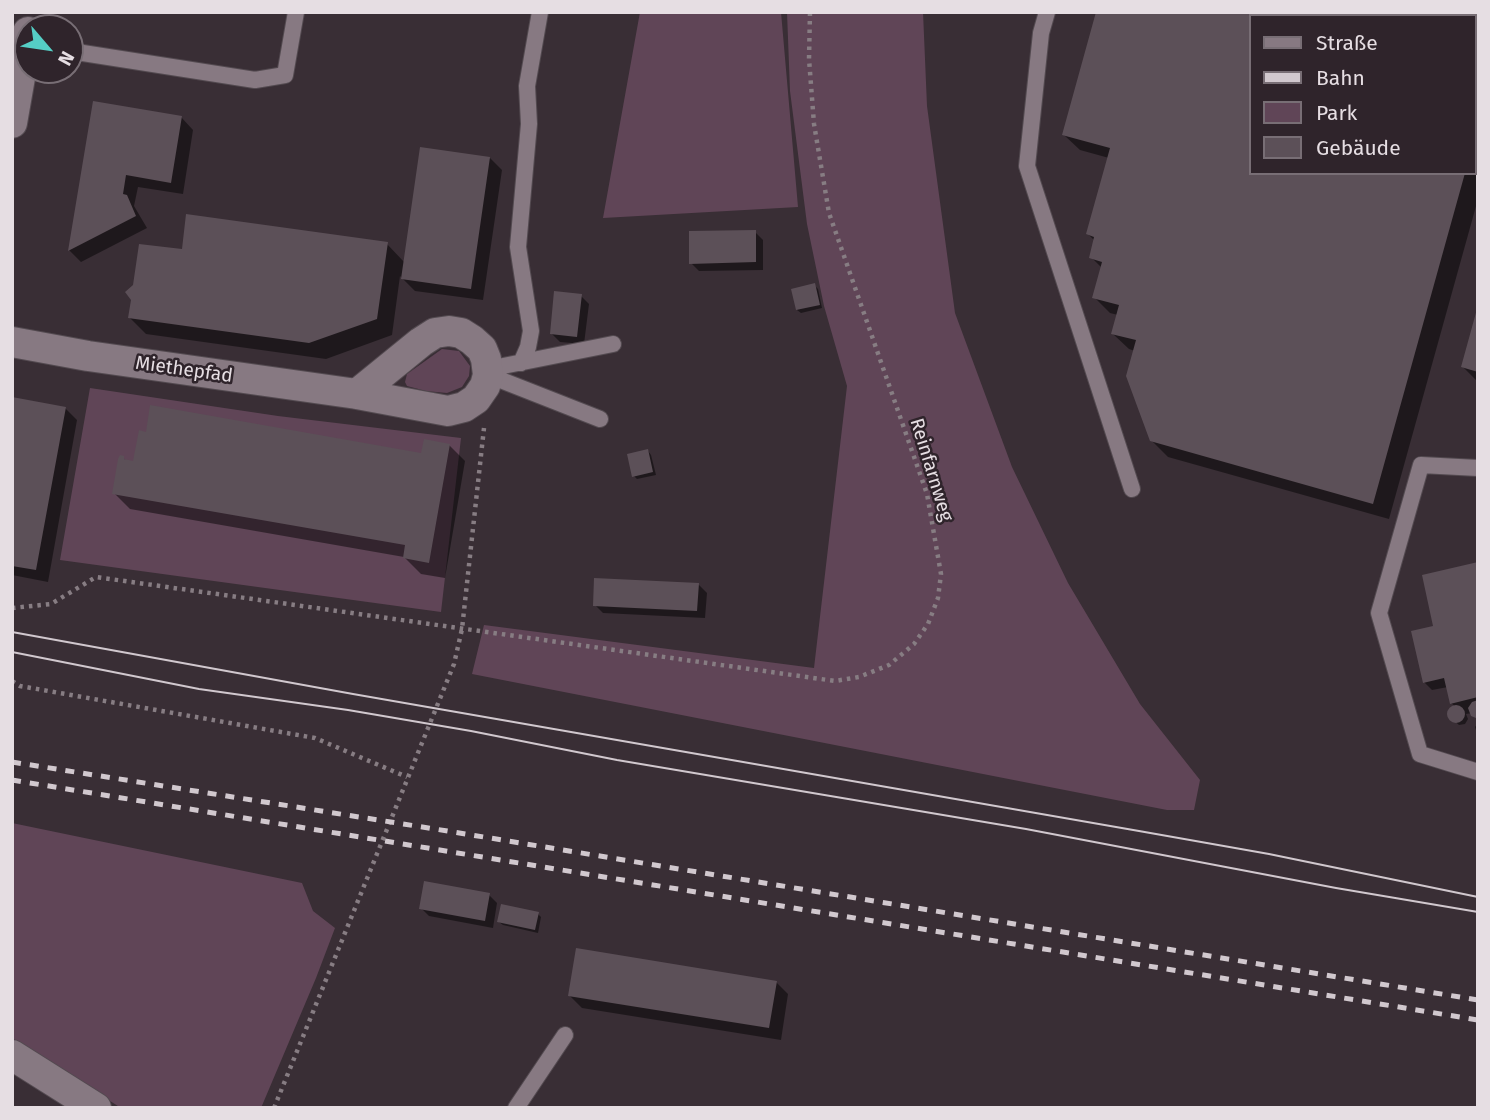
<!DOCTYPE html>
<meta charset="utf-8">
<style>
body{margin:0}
#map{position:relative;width:1490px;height:1120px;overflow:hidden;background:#392e35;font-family:"Fira Sans",sans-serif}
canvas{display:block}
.frame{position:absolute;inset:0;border:14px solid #e6dee3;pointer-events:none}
.legend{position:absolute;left:1249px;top:14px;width:228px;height:161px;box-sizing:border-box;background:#2f242b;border:2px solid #786e75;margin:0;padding:9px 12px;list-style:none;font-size:21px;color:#e6dee3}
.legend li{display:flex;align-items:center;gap:14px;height:35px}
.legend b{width:35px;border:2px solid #786e75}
.north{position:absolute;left:14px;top:14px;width:70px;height:70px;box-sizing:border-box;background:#2f242b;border:2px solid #786e75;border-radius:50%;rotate:119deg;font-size:19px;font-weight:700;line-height:28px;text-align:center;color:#e6dee3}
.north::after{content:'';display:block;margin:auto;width:24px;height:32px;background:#55cec5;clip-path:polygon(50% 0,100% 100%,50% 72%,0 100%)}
</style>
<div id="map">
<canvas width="1490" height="1120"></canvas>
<div class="frame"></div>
<ul class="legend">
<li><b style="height:9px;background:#877982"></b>Straße</li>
<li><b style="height:9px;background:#d1c8ce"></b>Bahn</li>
<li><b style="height:19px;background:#604557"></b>Park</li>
<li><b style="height:19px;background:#5c5058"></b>Gebäude</li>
</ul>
<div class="north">N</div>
</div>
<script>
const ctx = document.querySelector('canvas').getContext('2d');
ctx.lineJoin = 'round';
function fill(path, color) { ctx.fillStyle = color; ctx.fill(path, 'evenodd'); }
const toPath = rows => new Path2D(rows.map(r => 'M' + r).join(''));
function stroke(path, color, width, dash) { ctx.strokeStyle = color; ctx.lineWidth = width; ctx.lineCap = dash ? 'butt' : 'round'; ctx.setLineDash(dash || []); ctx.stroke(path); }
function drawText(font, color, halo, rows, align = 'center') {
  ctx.font = font + ' "Fira Sans",sans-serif'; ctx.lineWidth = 5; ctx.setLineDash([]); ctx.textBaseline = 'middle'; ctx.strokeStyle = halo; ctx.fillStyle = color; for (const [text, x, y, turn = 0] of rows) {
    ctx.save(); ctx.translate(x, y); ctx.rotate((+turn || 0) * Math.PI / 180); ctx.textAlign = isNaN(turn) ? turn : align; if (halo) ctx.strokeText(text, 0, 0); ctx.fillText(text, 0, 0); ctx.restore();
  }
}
fill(toPath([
 [640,12,781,12,798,207,603,218],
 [787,12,923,12,927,106,955,313,1012,467,1068,583,1140,704,1200,780,1194,810,1167,810,472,674,484,625,814,668,847,386,824,306,807,224,790,91],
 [442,349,459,351,470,366,469,376,462,387,447,393,426,391,407,386,405,382,407,374],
 [90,388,278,416,461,438,441,612,60,560],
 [12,823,302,883,313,911,335,928,316,978,261,1108,121,1108,12,1038]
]), '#604557');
fill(toPath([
 [1098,12,1478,12,1478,199,1389,519,1168,457,1151,440,1135,351,1129,349,1113,334,1118,315,1110,313,1094,297,1102,268,1091,257,1095,241,1088,234,1109,158,1080,150,1064,135],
 [1250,16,1474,16,1474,173,1250,173],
 [95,103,181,117,193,130,183,194,138,187,134,206,147,228,81,262,69,250],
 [490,158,502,170,483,300,415,291,400,276,392,335,326,359,146,334,130,318,183,251,387,244,405,263],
 [755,232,763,240,763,270,699,271,691,263],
 [814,285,818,289,822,308,801,313,797,310],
 [581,296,589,304,584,344,560,342,552,334],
 [1478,313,1478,382,1463,367],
 [12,399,65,408,77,420,48,582,12,575],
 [449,445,465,461,445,578,421,574,404,557,130,509,114,493,123,458,128,462,423,455],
 [648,451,651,455,656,475,637,479,634,476],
 [1478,564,1478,719,1472,713,1466,714,1468,719,1465,724,1459,725,1450,717,1452,708,1456,707,1451,703,1448,687,1432,690,1424,682,1432,628],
 [699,585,707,593,705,618,603,613,595,605],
 [1478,723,1478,736,1475,727],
 [489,895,497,903,493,928,429,916,421,908],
 [538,914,541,917,538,933,503,925,499,922],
 [776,982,788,994,781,1040,582,1008,570,996]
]), '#0007');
fill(toPath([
 [1096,12,1478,12,1478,127,1475,137,1474,16,1250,16,1250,173,1465,173,1373,504,1150,441,1126,376,1136,340,1111,334,1119,305,1092,298,1102,262,1089,258,1094,237,1086,234,1110,148,1062,135],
 [93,101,182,116,171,183,126,175,123,194,127,195,136,216,68,251],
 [420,147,490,157,471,289,401,279],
 [186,214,388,242,377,319,309,343,128,318,131,300,125,292,133,285,139,244,182,249],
 [756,230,756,262,689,264,689,231],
 [815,283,820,305,796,310,791,289],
 [554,291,582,294,577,337,550,334],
 [1477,309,1478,310,1478,372,1461,367],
 [12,397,66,407,36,570,12,566],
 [150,405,421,453,424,439,450,444,429,563,403,558,405,545,112,494,118,459,120,455,124,456,124,459,133,461,139,430,146,432],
 [648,449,653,472,632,477,627,454],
 [1478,562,1478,697,1450,704,1444,678,1423,683,1411,631,1433,626,1422,575],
 [594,578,699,583,697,611,593,606],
 [1478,700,1478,718,1476,718,1471,716,1468,708,1472,702],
 '1447 714a9 9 0 1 1 18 0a9 9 0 1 1-18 0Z',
 [424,881,490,893,485,921,419,909],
 [501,904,539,912,535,930,497,922],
 [576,948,777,981,769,1028,568,996]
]), '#5c5058');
const lane = toPath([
 [1047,12,1041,33,1027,166,1132,489],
 [70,51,255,80,285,75,296,12],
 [521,363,528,347,531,331,518,247,529,124,527,86,540,12],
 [488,369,613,344],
 [488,375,600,419],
 [1478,468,1421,465,1379,613,1420,754,1478,772],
 [516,1108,565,1035]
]);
const street = toPath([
 [12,123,28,32],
 [12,342,88,356,357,394,448,411,464,407,476,399,485,386,488,375,486,359,482,349,472,340,461,333,449,331,435,333,421,342,357,394],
 [12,1055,96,1108]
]);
stroke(lane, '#534a50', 18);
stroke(street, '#534a50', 32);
stroke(toPath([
 [12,608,51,604,96,577,835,681,859,677,889,665,914,644,928,624,938,598,941,574,927,494,829,213,814,124,809,59,810,12],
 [12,681,20,686,315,738,407,777],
 [274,1108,454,664,462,629,484,428]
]), '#877d83', 4.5, [3.5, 5]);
stroke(lane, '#877982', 16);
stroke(street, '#877982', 30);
stroke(toPath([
 [12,632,353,694,1139,831,1269,854,1478,897],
 [12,652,199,689,348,710,471,731,617,760,1026,829,1336,888,1478,912]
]), '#d1c8ce', 2);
stroke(toPath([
 [12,762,435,829,1478,1000],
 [12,780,1478,1020]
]), '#d1c8ce', 5, [9, 9]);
drawText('19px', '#e6dee3', '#2f242b', [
 ["Miethepfad",184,370,8],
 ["Reinfarnweg",931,470,73]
]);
</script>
